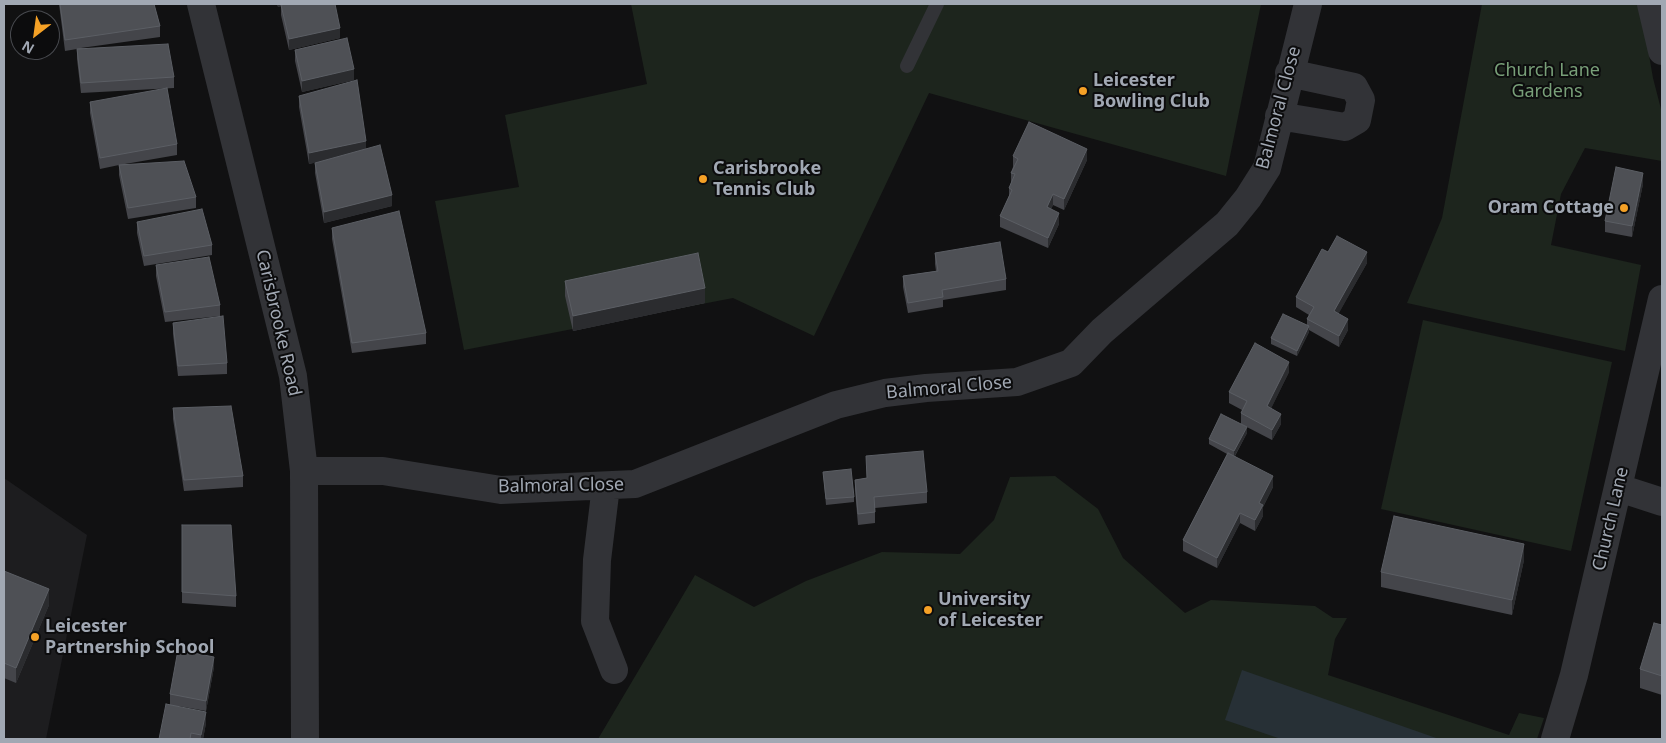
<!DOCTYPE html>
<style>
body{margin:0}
#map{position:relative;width:1666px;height:743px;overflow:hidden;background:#111112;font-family:"Noto Sans",sans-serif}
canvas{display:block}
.frame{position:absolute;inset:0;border:5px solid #a1a8b3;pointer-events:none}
.north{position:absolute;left:10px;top:10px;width:50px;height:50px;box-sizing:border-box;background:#0c0c0d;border:1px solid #484a4f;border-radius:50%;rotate:210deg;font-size:14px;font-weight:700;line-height:20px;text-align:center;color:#a1a8b3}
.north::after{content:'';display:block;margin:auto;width:18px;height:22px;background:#f5a126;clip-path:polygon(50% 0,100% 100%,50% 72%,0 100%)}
</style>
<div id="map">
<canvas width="1666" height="743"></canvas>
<div class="frame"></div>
<div class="north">N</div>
</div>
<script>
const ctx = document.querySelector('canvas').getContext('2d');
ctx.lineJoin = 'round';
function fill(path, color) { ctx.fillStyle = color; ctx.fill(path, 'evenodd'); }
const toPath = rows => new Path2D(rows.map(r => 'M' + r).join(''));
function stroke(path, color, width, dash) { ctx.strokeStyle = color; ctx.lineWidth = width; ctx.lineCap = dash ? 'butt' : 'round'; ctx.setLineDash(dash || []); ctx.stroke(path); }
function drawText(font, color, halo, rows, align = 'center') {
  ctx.font = font + ' "Noto Sans",sans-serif'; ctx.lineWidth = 4; ctx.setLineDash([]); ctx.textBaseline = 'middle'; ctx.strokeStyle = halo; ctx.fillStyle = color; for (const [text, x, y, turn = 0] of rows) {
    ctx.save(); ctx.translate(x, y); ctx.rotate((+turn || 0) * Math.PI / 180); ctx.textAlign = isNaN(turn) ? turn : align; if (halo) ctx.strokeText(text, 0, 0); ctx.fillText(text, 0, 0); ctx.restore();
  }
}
fill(toPath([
 [4,478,87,535,46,739,4,739]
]), '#1d1d1f');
fill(toPath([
 [631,4,1261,4,1226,176,929,93,814,336,733,298,464,350,435,201,519,187,505,115,647,84],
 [1482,4,1640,4,1653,78,1662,113,1662,161,1585,148,1561,194,1551,245,1641,265,1625,351,1407,303,1442,218],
 [1423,320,1612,362,1571,551,1381,509],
 [1055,476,1098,509,1123,558,1185,613,1211,600,1315,606,1333,618,1347,618,1335,639,1328,675,1509,735,1519,713,1544,718,1537,739,598,739,695,575,754,607,806,581,882,552,960,554,994,520,1010,477]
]), '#1d251d');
fill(toPath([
 [1242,670,1439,739,1281,739,1225,720]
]), '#273036');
stroke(toPath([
 [907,66,937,4]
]), '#323337', 14);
stroke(toPath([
 [201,4,293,376,304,471,305,739],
 [1651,4,1662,51],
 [1279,116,1345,127,1357,120,1361,100,1354,87,1289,73],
 [304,471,383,471,501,490,635,484,836,405,885,393,926,388,1017,382,1071,363,1102,331,1227,224,1248,198,1267,168,1308,4],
 [606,486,597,560,595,621,614,670],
 [1619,488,1662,502],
 [1555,739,1574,675,1662,299]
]), '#323337', 28);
fill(toPath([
 [59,4,154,4,160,26,160,37,81,48,174,77,174,88,81,93,77,59,77,49,65,51],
 [277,4,335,4,340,38,289,50,281,15,281,6,278,7],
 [295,50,354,80,302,92,295,61],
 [299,96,366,149,392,206,324,223,315,173,315,163,321,161,309,164,299,107],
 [90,102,177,144,177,155,125,164,196,197,196,208,128,219,119,175,119,165,100,169,90,113],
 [1013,156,1087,160,1064,210,1053,205,1051,209,1059,224,1048,248,1000,227,1000,216,1009,196,1009,188,1011,183,1011,173,1013,167],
 [1643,184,1632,237,1605,232,1605,221],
 [137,222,212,245,212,255,144,266,137,233],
 [332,228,426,333,426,344,352,353,332,239],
 [1328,252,1367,263,1338,314,1348,330,1339,347,1309,330,1309,332,1297,356,1271,344,1271,338,1307,326,1307,319,1309,315,1296,307,1296,297],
 [935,253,1006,279,1006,290,943,300,943,307,908,313,903,287,903,276,936,271,935,264],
 [156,265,220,305,220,316,165,322,156,276],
 [565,281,705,303,573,331,565,296],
 [173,323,227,363,227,374,178,376,173,334],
 [1289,372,1271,408,1281,424,1272,440,1241,424,1241,413,1242,410,1229,403,1229,392],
 [173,408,243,476,243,487,184,491,173,419],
 [1247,433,1235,456,1273,487,1263,507,1263,516,1255,531,1240,523,1217,568,1183,551,1183,540,1227,454,1209,444,1209,439],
 [866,456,927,492,927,503,875,508,875,523,858,525,855,490,855,480,867,478],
 [823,472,854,497,854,502,826,505],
 [182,525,236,596,236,607,182,603],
 [1524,560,1512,615,1381,587,1381,572],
 [4,571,49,605,16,683,4,678],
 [1662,625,1662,695,1640,688,1640,669],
 [214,667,206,711,178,706,206,723,203,739,159,739,170,705,170,694]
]), '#44454a');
fill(toPath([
 [278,4,290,4,278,7],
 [340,28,340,38,289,50,289,39],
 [354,69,354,80,302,92,302,81],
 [366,141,366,152,309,164,309,153],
 [1087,149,1087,160,1064,210,1064,199],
 [1643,173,1643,184,1632,237,1632,226],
 [1053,194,1053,205,1047,218,1047,207],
 [392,195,392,206,324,223,324,212],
 [1059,213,1059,224,1048,248,1048,238],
 [1367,252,1367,263,1334,322,1334,311],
 [705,288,705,303,573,331,573,316],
 [1348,319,1348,330,1339,347,1339,336],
 [1309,326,1309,332,1297,356,1297,351],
 [1289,362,1289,372,1267,417,1267,406],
 [1281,414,1281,424,1272,440,1272,430],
 [1247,427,1247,433,1234,457,1234,451],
 [1273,476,1273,487,1263,507,1263,516,1255,531,1255,520,1259,503],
 [1240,513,1240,523,1217,568,1217,558],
 [1524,544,1524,560,1512,615,1512,600],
 [49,589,49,605,16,683,16,668],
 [214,657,214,667,206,711,206,701],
 [206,712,206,723,203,739,201,739,201,735]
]), '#2b2c2f');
const building = toPath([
 [60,4,154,4,160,26,65,40,60,4],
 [286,4,335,4,340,28,289,39,281,5,286,4],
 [347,38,354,69,302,81,295,50,347,38],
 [168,44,174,77,81,83,77,49,168,44],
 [357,80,366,141,309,153,299,96,357,80],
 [167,88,177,144,100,158,90,102,167,88],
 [1029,122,1087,149,1064,199,1053,194,1047,207,1059,213,1048,238,1000,216,1012,190,1009,188,1015,174,1011,173,1018,159,1013,156,1029,122],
 [380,145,392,195,324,212,315,163,380,145],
 [184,161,196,197,128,208,119,165,184,161],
 [1616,167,1643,173,1632,226,1605,221,1616,167],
 [202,209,212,245,144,256,137,222,202,209],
 [399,211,426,333,352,343,332,228,399,211],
 [1337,236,1367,252,1334,311,1348,319,1339,336,1307,319,1314,307,1296,297,1322,249,1328,252,1337,236],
 [1000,242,1006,279,942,290,943,297,908,303,903,276,938,271,935,253,1000,242],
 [698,253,705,288,573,316,565,281,698,253],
 [209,257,220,305,165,312,156,265,209,257],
 [1283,314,1309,326,1297,351,1271,338,1283,314],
 [223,316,227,363,178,366,173,323,223,316],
 [1255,343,1289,362,1267,406,1281,414,1272,430,1241,413,1247,401,1229,392,1255,343],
 [231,406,243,476,184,480,173,408,231,406],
 [1221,414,1247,427,1234,451,1209,439,1221,414],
 [923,451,927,492,874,497,875,512,858,514,855,480,867,478,866,456,923,451],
 [1228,453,1273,476,1259,503,1263,505,1255,520,1240,513,1217,558,1183,540,1228,453],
 [851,469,854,497,826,499,823,472,851,469],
 [1394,516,1524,544,1512,600,1381,572,1394,516],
 [182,525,231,525,236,596,182,592,182,525],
 [4,571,49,589,16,668,4,663,4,571],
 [1654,623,1662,625,1662,676,1640,669,1654,623],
 [178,650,214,657,206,701,170,694,178,650],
 [166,704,206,712,201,735,191,733,190,739,159,739,166,704]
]);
fill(building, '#4e5055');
stroke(building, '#5b5e64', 1);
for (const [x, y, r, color] of [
 [1083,91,5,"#f5a126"],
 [703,179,5,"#f5a126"],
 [1624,208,5,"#f5a126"],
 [928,610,5,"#f5a126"],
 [35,637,5,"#f5a126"]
]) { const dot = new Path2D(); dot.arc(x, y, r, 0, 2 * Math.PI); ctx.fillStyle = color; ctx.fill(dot); stroke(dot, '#0c0c0d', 2); }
drawText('18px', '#789f78', '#0c0c0d', [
 ["Church Lane",1547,71],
 ["Gardens",1547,92]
]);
drawText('bold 18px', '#a1a8b3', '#0c0c0d', [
 ["Leicester",1093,81],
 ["Bowling Club",1093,102],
 ["Carisbrooke",713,169],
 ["Tennis Club",713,190],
 ["Oram Cottage",1614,208,"right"],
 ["University",938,600],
 ["of Leicester",938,621],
 ["Leicester",45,627],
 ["Partnership School",45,648]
], 'left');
drawText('18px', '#a1a8b3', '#0c0c0d', [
 ["Balmoral Close",1279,108,-75],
 ["Carisbrooke Road",278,323,77],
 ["Balmoral Close",949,388,-5],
 ["Balmoral Close",561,486,-1],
 ["Church Lane",1611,519,-77]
]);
</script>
